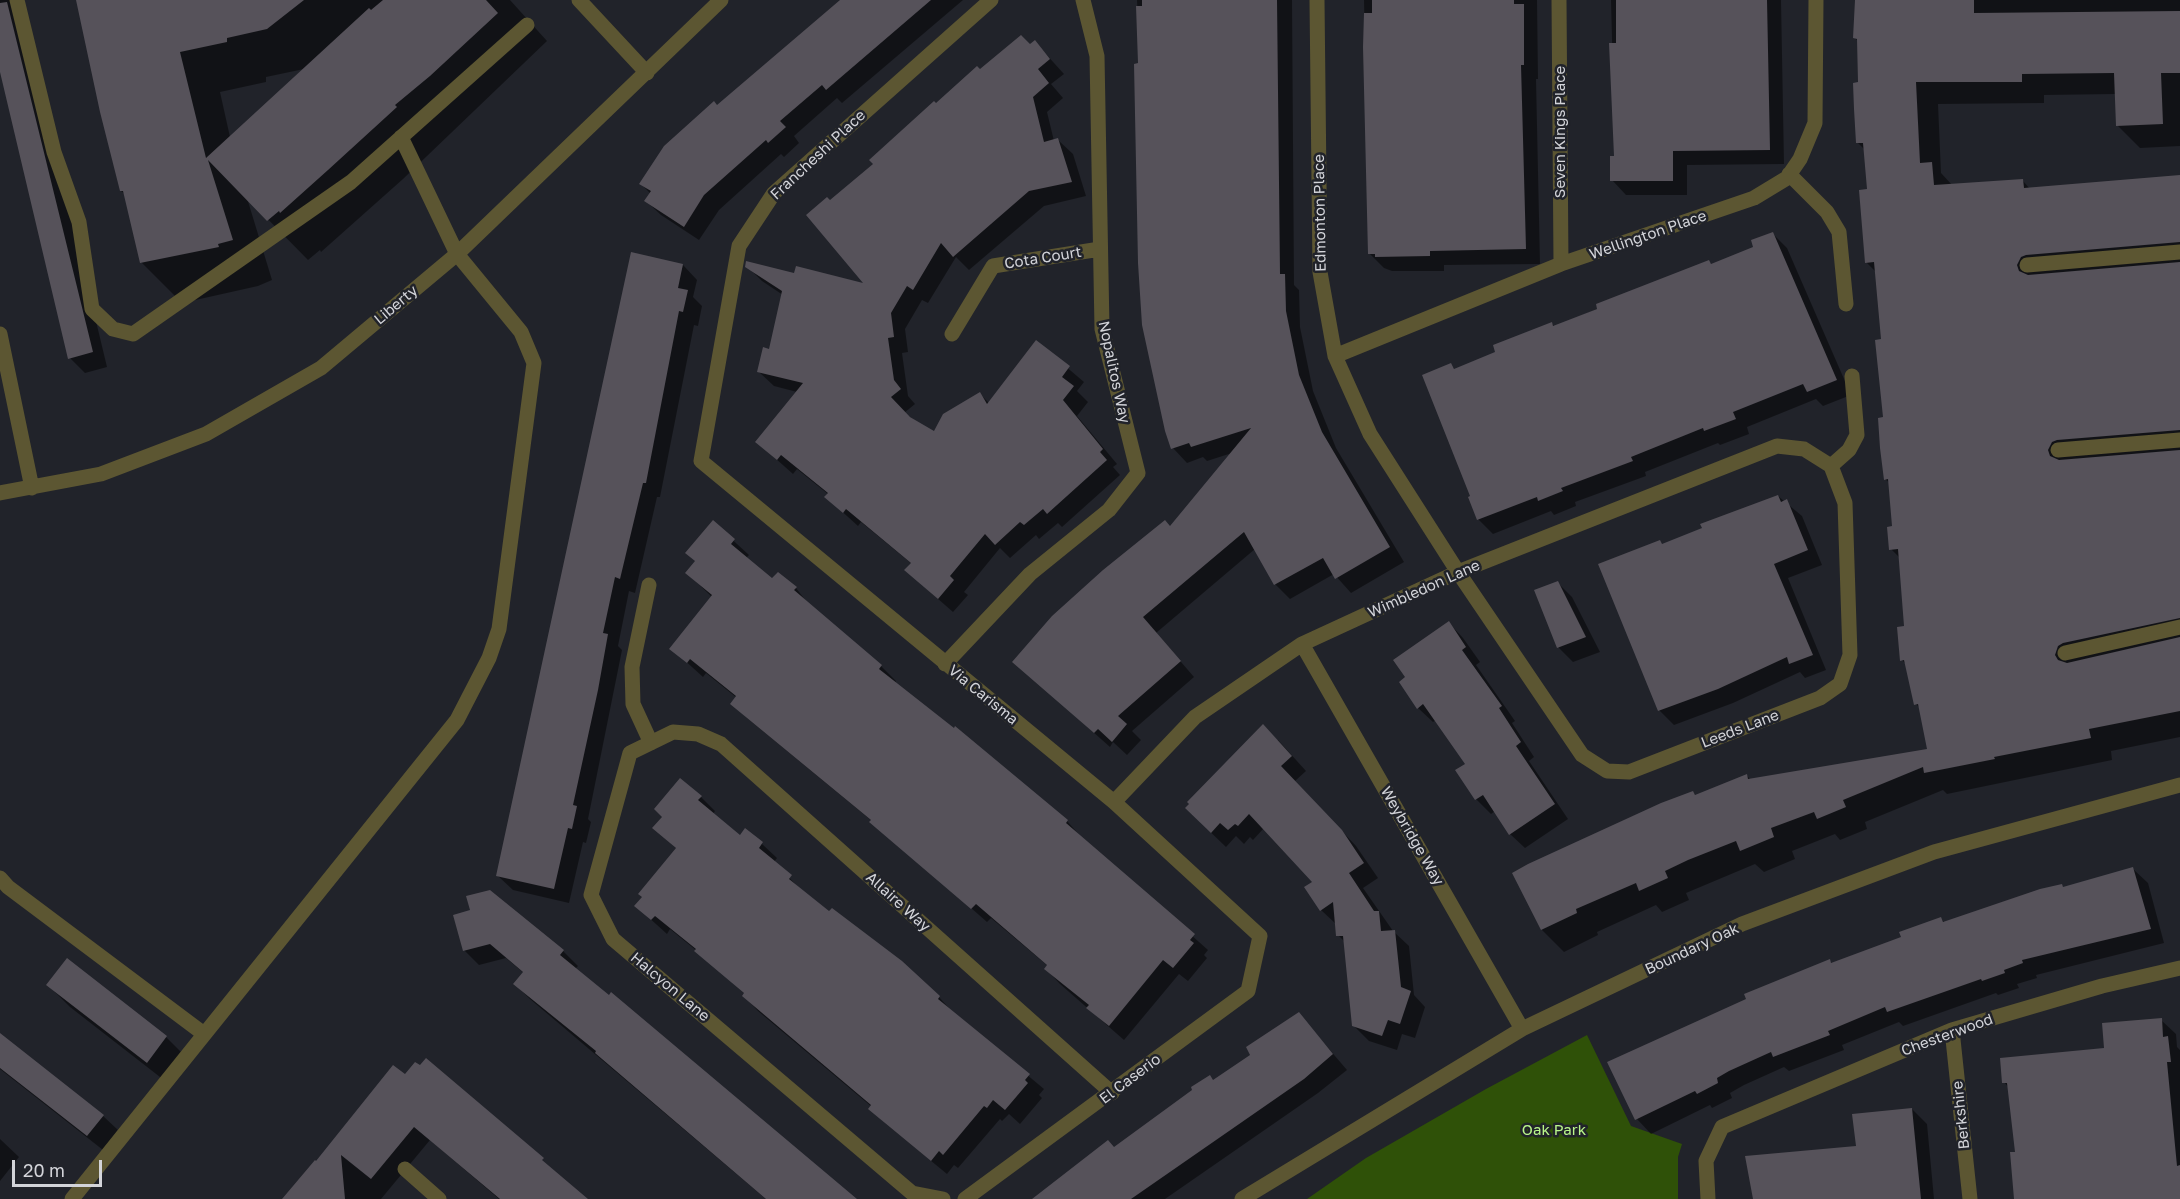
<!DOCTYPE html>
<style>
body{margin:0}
#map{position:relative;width:2180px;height:1199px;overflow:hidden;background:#21232a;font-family:"Golos Text",sans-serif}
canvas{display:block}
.scale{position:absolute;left:12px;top:1160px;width:90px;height:27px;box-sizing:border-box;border:3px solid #d3d4d9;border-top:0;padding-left:8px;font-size:18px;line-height:21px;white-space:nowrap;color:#d3d4d9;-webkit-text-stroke:4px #21232a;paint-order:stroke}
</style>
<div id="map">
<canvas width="2180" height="1199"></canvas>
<div class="scale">20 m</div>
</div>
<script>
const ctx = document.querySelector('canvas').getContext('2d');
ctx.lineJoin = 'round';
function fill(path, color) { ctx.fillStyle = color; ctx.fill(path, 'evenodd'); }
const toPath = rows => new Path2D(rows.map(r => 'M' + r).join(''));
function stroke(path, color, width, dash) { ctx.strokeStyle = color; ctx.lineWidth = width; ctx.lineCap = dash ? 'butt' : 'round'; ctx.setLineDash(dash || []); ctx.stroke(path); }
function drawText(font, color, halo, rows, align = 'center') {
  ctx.font = font + ' "Golos Text",sans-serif'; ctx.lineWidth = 5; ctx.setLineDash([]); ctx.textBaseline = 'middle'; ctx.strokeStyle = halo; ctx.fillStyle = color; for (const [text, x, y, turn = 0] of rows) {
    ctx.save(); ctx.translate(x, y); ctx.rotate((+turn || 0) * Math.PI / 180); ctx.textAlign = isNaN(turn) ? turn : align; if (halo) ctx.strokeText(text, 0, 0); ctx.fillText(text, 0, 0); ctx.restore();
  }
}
fill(toPath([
 [1587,1035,1631,1126,1682,1144,1678,1157,1678,1199,1307,1199,1366,1158,1486,1089]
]), '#2f5108');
fill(toPath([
 [0,0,19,0,107,367,85,373,70,358,0,67],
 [78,0,510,0,547,41,403,179,321,252,320,250,308,260,247,198,272,280,258,286,182,303,141,262,126,195,121,191],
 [304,69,230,137,220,92,266,82,266,77],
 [843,0,963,0,842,103,837,98,794,136,799,143,784,157,781,154,719,210,699,240,661,215,646,201,651,194,641,184,717,107],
 [1137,0,1292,0,1294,285,1299,290,1300,327,1313,391,1336,448,1404,562,1351,593,1334,574,1290,599,1275,584,1255,549,1156,633,1194,677,1132,731,1141,740,1127,755,1113,742,1110,747,1014,662,1171,527,1232,453,1207,461,1203,457,1187,463,1173,448,1140,65],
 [1364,0,1537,0,1538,79,1536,79,1540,264,1444,265,1444,271,1392,271,1384,268,1369,253],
 [1611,0,1781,0,1784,164,1687,165,1687,195,1626,195,1612,180,1615,157],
 [1856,0,2180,0,2180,146,2140,148,2118,126,2116,94,2044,95,2044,103,1938,104,1941,173,1953,186,2023,181,2030,189,2180,176,2180,737,2111,751,2112,760,1947,794,1943,790,1865,822,1867,829,1840,840,1835,834,1792,851,1795,859,1764,872,1755,864,1686,893,1689,900,1662,912,1656,905,1597,932,1598,935,1564,952,1542,930,1514,873,1693,792,1696,796,1747,776,1751,780,1929,751,1920,708,1916,704,1907,665,1902,660,1906,627,1901,559,1891,549,1894,528,1890,483,1885,479,1882,340,1876,272,1867,263,1868,191,1865,150,1857,142,1860,84,1859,42,1855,38],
 [1035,42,1064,74,1051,84,1063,98,1047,112,1054,141,1058,140,1073,154,1086,196,1044,206,969,270,956,257,928,303,922,300,905,329,908,352,902,353,908,396,915,404,904,413,934,433,980,394,989,403,1037,342,1084,382,1077,391,1088,402,1077,416,1117,464,1113,467,1120,475,1062,527,1058,523,1039,539,1036,535,1010,558,1000,548,964,592,968,595,953,612,921,584,912,564,861,522,858,526,826,497,828,494,797,469,793,474,757,442,797,392,774,386,759,372,770,350,783,295,762,281,747,266,867,286,830,202,980,71],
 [1772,233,1787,248,1851,395,1823,406,1816,399,1747,427,1749,434,1720,445,1718,443,1645,472,1646,476,1575,502,1576,506,1554,515,1551,511,1493,534,1478,519,1470,498,1472,497,1451,365,1455,370,1497,353,1552,324,1555,327,1708,261,1712,265,1755,248],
 [683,265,697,280,693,297,702,306,698,326,694,325,660,497,657,497,635,593,629,591,618,646,622,650,588,819,591,822,586,843,583,842,569,903,513,890,498,876],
 [1778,496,1802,516,1822,565,1788,578,1826,670,1805,678,1800,672,1733,703,1674,725,1659,710,1663,545],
 [713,522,749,555,746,558,772,580,778,574,796,588,809,605,881,666,896,681,895,683,954,730,955,728,1067,821,1081,837,1208,950,1204,955,1207,958,1188,981,1179,974,1124,1040,1060,984,1046,969,1048,966,991,918,987,922,872,821,747,718,732,704,737,698,706,673,703,677,671,648,712,597,687,573,696,562],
 [1558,583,1572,597,1600,652,1573,662,1559,648,1536,591],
 [1449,623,1463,638,1480,662,1476,665,1515,721,1512,723,1534,757,1529,761,1568,819,1525,848,1510,834,1495,811,1491,814,1476,799,1467,764,1436,720,1433,722,1418,708],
 [1278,740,1306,771,1295,781,1356,846,1378,878,1363,888,1393,931,1409,946,1414,995,1425,1007,1415,1038,1402,1034,1397,1050,1369,1041,1354,1026,1345,942,1338,935,1337,925,1321,910,1314,882,1264,828,1253,840,1250,837,1244,844,1236,836,1226,847,1201,823],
 [701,797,715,811,713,814,740,837,746,830,762,844,777,858,774,862,804,893,939,997,953,1013,1044,1089,1039,1095,1042,1098,1020,1124,1009,1114,1002,1121,1000,1119,958,1168,954,1165,947,1174,885,1123,870,1109,872,1107,758,1011,744,996,745,994,697,951,670,929,667,934,636,906,677,849,654,828],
 [2133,869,2148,883,2164,943,2036,975,2037,978,2017,984,2019,988,1998,995,1996,993,1903,1026,1899,1022,1842,1045,1844,1050,1789,1071,1784,1067,1744,1085,1730,1093,1732,1098,1712,1108,1710,1105,1651,1134,1637,1119,1829,961,1833,964,1903,938,1941,919,1945,923,2061,885,2064,888],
 [455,916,563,951,578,966,575,969,853,1199,766,1199,530,999,515,984,525,974,506,958,479,965,464,950],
 [67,960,166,1037,188,1059,169,1084,70,1007,48,985],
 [1299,1014,1347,1070,1318,1093,1165,1199,1046,1199,1114,1149,1252,1055],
 [2161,1020,2176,1034,2177,1047,2180,1050,2180,1199,2014,1199,2017,1153,2009,1088,2004,1082,2105,1050],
 [0,1044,103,1116,118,1130,103,1150,0,1069],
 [394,1067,587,1199,499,1199,430,1140,381,1199,291,1199],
 [1912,1109,1927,1124,1934,1199,1875,1199],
 [0,1139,19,1157,0,1181]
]), '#0007');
fill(toPath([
 [76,0,304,0,267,29,227,38,227,42,180,52,206,158,369,8,371,10,383,0,486,0,498,13,430,76,395,105,397,107,328,170,280,213,279,211,267,221,208,160,233,240,218,244,219,247,140,263,123,191,120,191,100,112],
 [840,0,931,0,826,90,822,85,780,121,786,127,768,143,766,140,704,195,684,227,644,201,651,191,639,184,664,146,714,101,717,105],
 [1142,0,1277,0,1280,274,1285,274,1286,311,1299,375,1322,432,1390,547,1335,579,1323,558,1274,585,1244,532,1143,617,1181,661,1118,716,1127,724,1112,742,1098,729,1094,733,1012,662,1052,616,1103,570,1165,520,1170,526,1251,428,1191,447,1189,443,1171,449,1165,431,1142,325,1138,263,1134,64,1138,63,1136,6,1142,6],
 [1372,0,1514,0,1514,4,1524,4,1524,65,1521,65,1526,249,1430,251,1430,256,1375,257,1375,254,1368,254,1363,47,1364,13,1372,13],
 [1616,0,1767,0,1770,150,1673,151,1673,181,1610,181,1610,156,1614,156,1609,43,1616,43],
 [1855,0,1974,0,1974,13,2180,11,2180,73,2161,73,2163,124,2116,126,2114,73,2022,74,2022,82,1916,82,1920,163,1932,162,1934,185,2023,179,2024,188,2180,175,2180,242,2026,255,2021,257,2017,265,2019,271,2028,275,2180,262,2180,430,2057,440,2052,442,2048,450,2050,456,2059,460,2180,450,2180,618,2063,643,2058,646,2055,655,2058,660,2067,663,2180,637,2180,711,2089,729,2091,738,1994,757,1995,759,1924,773,1923,767,1843,800,1846,807,1817,819,1814,812,1771,828,1774,837,1740,851,1736,841,1688,860,1665,871,1668,878,1639,891,1636,883,1576,909,1577,913,1541,930,1512,873,1528,864,1661,803,1693,791,1695,795,1747,774,1748,779,1927,749,1918,704,1914,705,1904,660,1900,661,1897,627,1904,626,1898,549,1889,550,1887,527,1892,526,1888,479,1884,480,1880,448,1878,418,1883,417,1875,340,1881,339,1874,262,1865,263,1859,190,1867,189,1863,143,1856,143,1854,109,1853,83,1858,82,1857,39,1853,38],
 [7,2,93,352,68,359,0,72,0,3],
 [1021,35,1030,44,1035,40,1050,59,1038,69,1049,83,1033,97,1044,142,1058,138,1072,182,1029,191,953,257,941,243,913,290,907,286,891,313,894,337,888,338,894,380,901,389,891,397,910,417,934,431,943,414,980,392,987,404,1036,340,1070,366,1062,377,1074,386,1063,400,1103,449,1100,452,1107,460,1047,514,1043,509,1024,525,1020,522,995,545,985,534,950,576,954,580,938,599,904,570,911,563,846,509,843,513,824,497,828,493,781,455,777,460,755,442,803,383,757,372,763,347,769,349,782,291,745,267,746,261,794,273,796,266,863,283,806,215,827,197,830,200,873,164,869,160,934,101,936,103,977,66,980,69],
 [1773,232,1837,380,1807,392,1803,384,1733,412,1736,419,1704,431,1703,428,1631,457,1633,461,1561,488,1563,491,1538,501,1537,497,1477,520,1468,497,1470,496,1422,375,1451,363,1454,369,1495,352,1493,345,1552,322,1553,326,1597,309,1596,304,1709,260,1711,264,1753,247,1751,240],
 [631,252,683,264,678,288,688,290,683,312,679,311,646,483,643,483,620,579,615,577,603,633,608,634,598,690,573,805,577,806,572,829,568,828,554,889,496,876],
 [1778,495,1781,502,1787,499,1808,550,1774,564,1813,655,1789,664,1787,657,1718,689,1658,711,1598,564,1660,540,1662,544,1702,528,1700,524],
 [713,520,735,539,731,544,772,578,778,572,797,587,794,590,882,665,879,669,954,728,955,726,1068,820,1066,823,1195,934,1190,940,1194,943,1173,968,1163,960,1109,1026,1086,1008,1089,1005,1044,969,1047,965,976,904,971,909,869,822,871,820,730,704,736,696,690,659,687,663,669,649,712,595,685,573,695,561,685,553],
 [1558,581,1586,637,1557,648,1534,590],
 [1449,621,1466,647,1462,650,1502,706,1499,708,1521,742,1516,746,1555,804,1509,835,1483,795,1475,800,1455,770,1465,764,1423,704,1417,709,1399,682,1405,677,1393,660],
 [1263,724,1292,756,1281,766,1342,830,1364,863,1349,873,1374,911,1379,911,1381,931,1395,930,1401,987,1411,991,1400,1024,1388,1020,1382,1036,1352,1026,1343,936,1336,936,1333,902,1320,911,1304,887,1312,882,1249,814,1238,826,1235,824,1228,830,1220,823,1211,833,1185,808,1189,804,1187,802],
 [680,778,702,796,698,800,740,835,745,828,763,842,759,848,792,875,789,879,829,911,832,908,902,961,940,996,938,999,1030,1074,1025,1080,1028,1083,1005,1110,993,1100,987,1108,984,1106,943,1155,939,1151,931,1161,868,1109,871,1105,742,996,744,993,694,951,696,949,655,916,651,920,634,906,642,897,638,894,676,848,652,828,662,817,654,809],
 [2133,867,2151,929,2022,960,2023,963,2004,970,2005,973,1982,981,1981,979,1887,1012,1885,1007,1828,1031,1830,1035,1773,1057,1771,1052,1729,1071,1717,1078,1718,1083,1697,1094,1695,1091,1635,1120,1607,1062,1746,999,1744,994,1830,959,1831,963,1901,937,1899,932,1941,917,1943,922,2040,889,2062,884,2063,887],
 [490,890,564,950,560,955,609,995,611,992,857,1199,766,1199,595,1053,596,1051,513,984,523,972,490,944,463,951,453,915,470,910,466,896],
 [67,958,167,1036,147,1063,46,985],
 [1299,1012,1333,1054,1304,1079,1131,1199,1032,1199,1108,1140,1114,1147,1192,1090,1191,1087,1210,1075,1213,1080,1250,1055,1246,1047],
 [2162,1018,2163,1037,2168,1036,2171,1062,2167,1062,2177,1166,2180,1165,2180,1199,2014,1199,2010,1152,2015,1152,2007,1083,2002,1083,2000,1058,2104,1048,2102,1023],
 [0,1033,104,1115,87,1136,0,1068],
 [426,1058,544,1158,542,1160,588,1199,500,1199,414,1127,371,1179,341,1155,345,1199,282,1199,315,1160,316,1161,393,1065,405,1074,415,1062,420,1065],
 [1912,1108,1921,1199,1753,1199,1745,1156,1856,1146,1852,1114]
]), '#56525a');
stroke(toPath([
 [17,0,54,152,79,222,92,309,113,329,133,334,351,182,527,25],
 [579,0,647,73],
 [1559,0,1561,264],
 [1789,174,1827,212,1839,232,1846,304],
 [2027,265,2180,252],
 [0,334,32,488],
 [952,334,993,266,1100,249],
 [1335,356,1561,264,1754,198,1787,178,1800,159,1815,123,1816,0],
 [2058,450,2180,440],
 [1831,466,1849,450,1857,435,1852,376],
 [0,493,101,474,206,434,321,368,457,254,721,0],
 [649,585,632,667,633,704,651,743],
 [1302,644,1522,1029],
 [2065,653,2180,627],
 [945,664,1030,574,1109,510,1138,473,1102,329,1097,56,1083,0],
 [1114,802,1195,717,1302,644,1458,572,1777,446,1804,449,1831,466,1845,503,1850,655,1840,684,1820,698,1629,772,1607,771,1582,755,1458,572,1370,434,1335,356,1320,272,1317,0],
 [0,878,8,887,204,1034],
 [1952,1030,1970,1199],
 [405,1169,439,1199],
 [72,1199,457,720,489,658,499,629,534,363,521,332,457,254,401,137],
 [943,1199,912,1193,613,939,591,895,630,753,673,732,698,734,721,744,1112,1093],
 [965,1199,1248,991,1260,936,1114,802,701,461,739,246,774,193,991,0],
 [1242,1199,1522,1029,1742,924,1934,852,2180,785],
 [1708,1199,1706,1161,1722,1127,1952,1030,2102,986,2180,968]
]), '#5c5632', 15);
drawText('15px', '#d3d4d9', '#21232a', [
 ["Seven Kings Place",1560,132,-90],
 ["Francheshi Place",818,155,-43],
 ["Edmonton Place",1320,213,-91],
 ["Wellington Place",1648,235,-19],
 ["Cota Court",1043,258,-9],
 ["Liberty",396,305,-40],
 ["Nopalitos Way",1114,372,78],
 ["Wimbledon Lane",1424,589,-24],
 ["Via Carisma",983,695,39],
 ["Leeds Lane",1740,729,-21],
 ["Weybridge Way",1412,836,60],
 ["Allaire Way",898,902,42],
 ["Boundary Oak",1692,949,-25],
 ["Halcyon Lane",670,987,40],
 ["Chesterwood",1947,1035,-20],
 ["El Caserio",1130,1079,-37],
 ["Berkshire",1961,1115,-96]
]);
drawText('15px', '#b9f58a', '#21232a', [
 ["Oak Park",1554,1130]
]);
</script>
